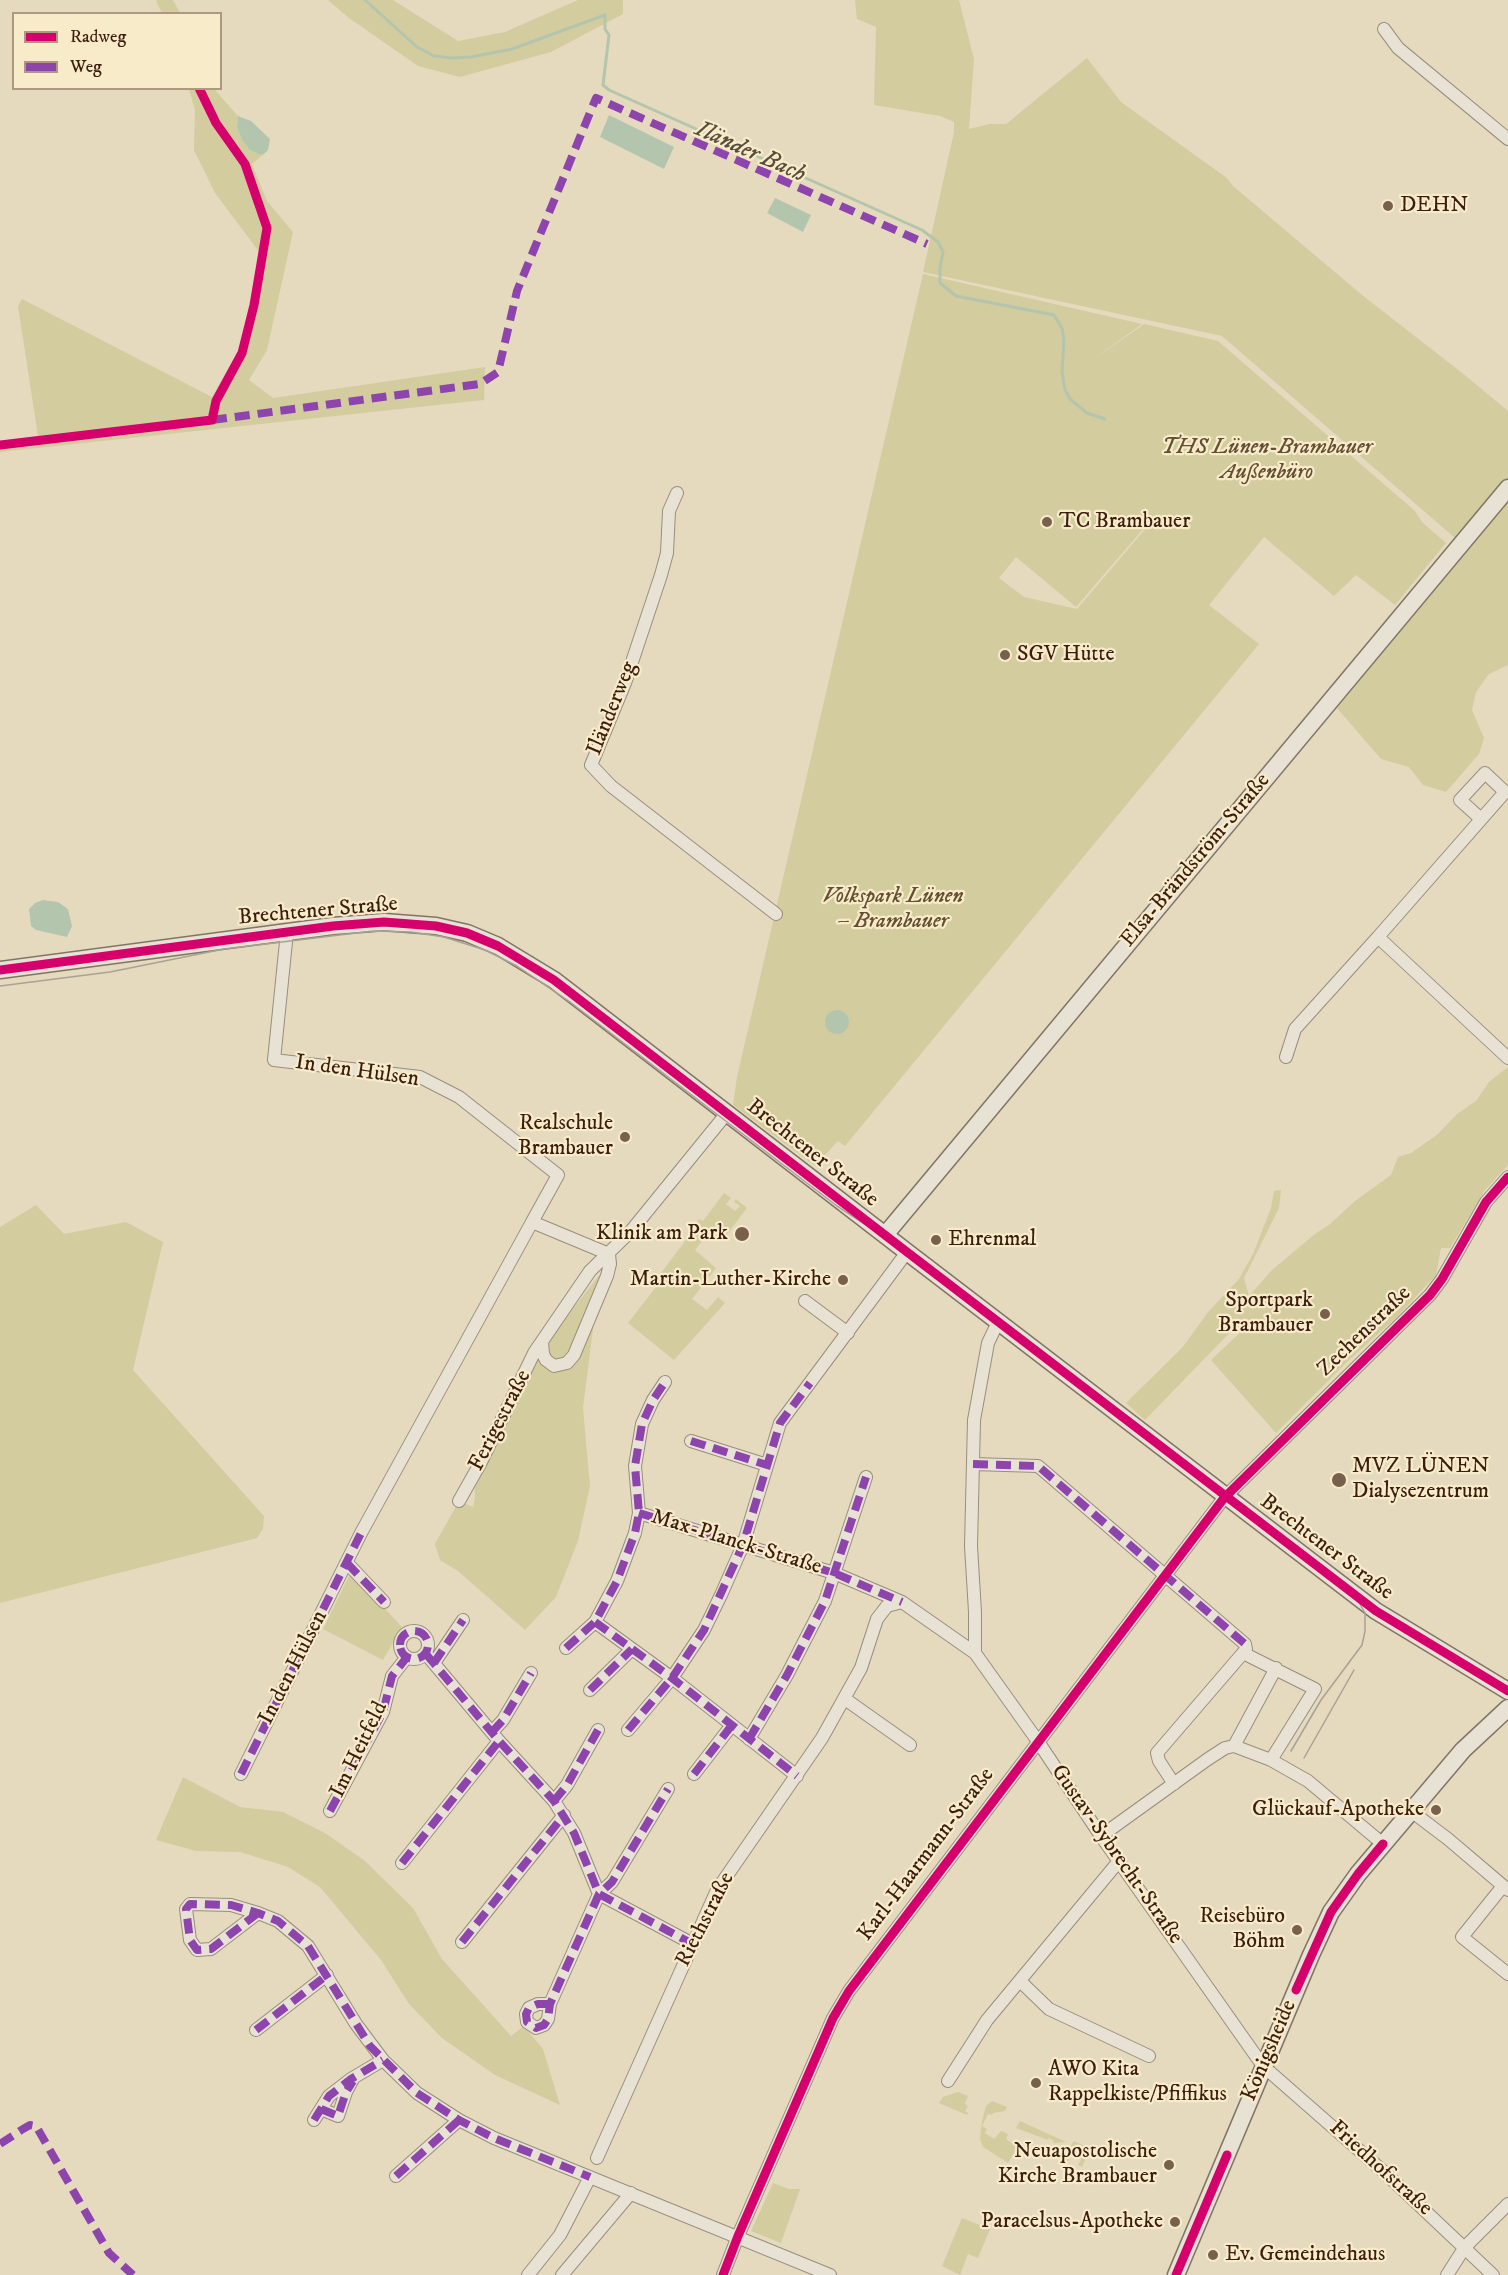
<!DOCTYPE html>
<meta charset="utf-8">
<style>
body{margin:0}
#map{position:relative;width:1508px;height:2275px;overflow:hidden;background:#e5dabe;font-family:"IM FELL DW Pica",serif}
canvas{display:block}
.legend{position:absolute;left:12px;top:12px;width:210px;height:78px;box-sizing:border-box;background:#f8ebca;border:2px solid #ad997f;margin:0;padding:8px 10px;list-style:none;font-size:18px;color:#3c1e0e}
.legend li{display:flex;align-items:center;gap:12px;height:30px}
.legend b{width:30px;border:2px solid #ad997f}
</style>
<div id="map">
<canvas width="1508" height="2275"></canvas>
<ul class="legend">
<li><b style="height:8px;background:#d6006c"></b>Radweg</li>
<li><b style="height:8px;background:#8e44ad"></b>Weg</li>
</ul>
</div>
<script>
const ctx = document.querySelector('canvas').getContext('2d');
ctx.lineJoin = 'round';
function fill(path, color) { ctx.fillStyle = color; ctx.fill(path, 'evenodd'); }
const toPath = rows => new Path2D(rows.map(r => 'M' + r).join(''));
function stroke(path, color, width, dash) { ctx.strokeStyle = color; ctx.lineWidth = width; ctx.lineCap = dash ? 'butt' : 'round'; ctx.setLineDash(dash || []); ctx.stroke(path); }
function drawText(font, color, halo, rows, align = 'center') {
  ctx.font = font + ' "IM FELL DW Pica",serif'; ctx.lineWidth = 4.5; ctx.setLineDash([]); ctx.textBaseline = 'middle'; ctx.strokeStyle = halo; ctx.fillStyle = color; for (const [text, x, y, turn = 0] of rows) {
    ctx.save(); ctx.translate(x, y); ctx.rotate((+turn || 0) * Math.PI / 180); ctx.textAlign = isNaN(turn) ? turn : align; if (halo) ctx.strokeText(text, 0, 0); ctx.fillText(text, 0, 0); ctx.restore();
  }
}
fill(toPath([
 [158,0,173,0,180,13,162,13,156,1],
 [328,0,393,0,458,41,505,32,578,0,623,0,623,14,551,52,460,77,418,66,349,18],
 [855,0,959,0,974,59,969,129,990,124,1006,124,1087,58,1121,102,1227,178,1233,186,1362,295,1466,376,1508,411,1508,480,1455,538,1222,336,923,272,954,132,954,122,940,116,874,105,876,27,857,19],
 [189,89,214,89,238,116,237,127,242,140,250,150,258,154,264,154,252,164,267,201,293,232,267,350,249,380,273,398,485,367,484,400,0,452,0,441,38,436,18,306,22,299,212,397,241,346,260,253,215,193,194,150,195,110],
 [923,274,1142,324,1091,361,1144,324,1218,341,1415,511,1422,522,1446,543,1395,605,1356,575,1334,596,1264,537,1209,605,1259,644,845,1146,838,1141,815,1166,733,1105,737,1077],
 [1130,515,1146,528,1077,609,1024,597,999,578,1016,557,1076,607,1144,528],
 [1508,501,1508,665,1489,674,1476,692,1472,710,1484,738,1479,754,1446,792,1423,785,1409,767,1381,759,1337,708],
 [1508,1067,1508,1165,1485,1190,1450,1248,1441,1248,1436,1275,1397,1317,1349,1360,1276,1433,1211,1360,1246,1327,1241,1321,1145,1420,1126,1403,1182,1348,1209,1311,1239,1279,1253,1254,1271,1208,1274,1191,1281,1190,1279,1208,1244,1278,1249,1296,1272,1270,1315,1234,1329,1225,1355,1201,1391,1175,1398,1157,1411,1153,1438,1134,1457,1114,1476,1101,1489,1082],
 [724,1193,731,1198,726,1204,735,1211,740,1206,734,1202,736,1199,747,1208,725,1237,713,1228,695,1250,716,1268,692,1299,707,1310,718,1297,725,1303,674,1360,628,1323,656,1287,658,1277,695,1228,693,1226,699,1219,703,1221],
 [36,1205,64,1234,126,1222,163,1242,133,1370,264,1516,263,1529,257,1538,0,1603,0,1227],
 [600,1274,583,1408,590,1486,578,1541,556,1597,525,1630,458,1571,440,1560,435,1544,459,1501,473,1507,475,1498,474,1478,538,1354],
 [351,1572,402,1627,383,1660,323,1629],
 [183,1777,240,1807,283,1812,325,1833,365,1861,413,1908,442,1959,511,2036,524,2026,543,2049,560,2105,495,2075,442,2038,409,2004,381,1960,320,1887,288,1867,240,1852,196,1851,156,1840],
 [958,2092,968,2096,965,2104,968,2106,965,2111,968,2113,967,2115,939,2103,943,2097],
 [992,2101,1007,2107,1005,2111,993,2113,992,2115,988,2114,982,2126,987,2129,985,2133,994,2139,1001,2131,1008,2134,1006,2139,1015,2146,1015,2151,1008,2163,983,2147,980,2139,982,2121,986,2106],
 [1020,2121,1066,2142,1053,2143,1054,2141,1049,2138,1048,2140,1016,2128],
 [1074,2141,1095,2151,1094,2154,1087,2155,1082,2167,1078,2165,1081,2159,1071,2154,1068,2161,1062,2158],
 [773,2183,789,2189,800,2189,781,2243,751,2231],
 [962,2218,990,2229,978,2258,968,2254,960,2275,942,2266]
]), '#d3cc9f');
fill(toPath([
 [609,115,674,147,664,169,600,137],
 [238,116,251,121,270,139,268,150,264,154,258,154,250,150,242,140,237,127],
 [775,198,811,215,803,232,767,213],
 [43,900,58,902,68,909,72,926,67,937,36,930,31,926,29,909,35,903],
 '825 1022a12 12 0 1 1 24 0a12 12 0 1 1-24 0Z'
]), '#b3c6ad');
stroke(toPath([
 [365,0,417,47,434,56,452,58,471,57,512,49,605,15,605,29,609,35,603,85,609,90,922,230,938,242,943,252,940,268,940,283,956,296,1054,315,1062,328,1064,339,1062,372,1065,390,1070,399,1087,413,1105,419]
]), '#b3c6ad', 3);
const street = toPath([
 [1384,29,1398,48,1508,139],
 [677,493,669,511,667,553,661,575,625,683,591,765,611,786,776,914],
 [1481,819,1460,800,1485,773,1505,792,1378,937,1508,1058],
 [287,932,274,1060,420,1077,459,1097,558,1175,532,1222],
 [1286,1057,1295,1029,1378,937],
 [805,1301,848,1333],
 [998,1322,988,1343,974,1420,971,1546,975,1612,975,1653,1037,1740,1101,1836,1263,2066,1384,2172,1493,2275],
 [542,1342,543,1354,546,1360,554,1366,567,1363,574,1355,607,1276,610,1264,609,1254],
 [691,1441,767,1465],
 [973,1464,1038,1466,1245,1644,1246,1649,1243,1653,1315,1689,1271,1760],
 [459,1501,481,1462,534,1353,590,1271,631,1231,727,1113],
 [639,1513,834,1573,902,1602,975,1653],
 [347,1563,384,1602],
 [595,1622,672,1678,797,1776],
 '400 1645a14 14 0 1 1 28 0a14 14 0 1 1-28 0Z',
 [566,1648,595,1622,617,1581,635,1533,639,1513,635,1466,642,1424,653,1400,665,1382],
 [426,1654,499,1741,554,1801,574,1833,599,1894,691,1943],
 [434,1663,463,1620],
 [590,1690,632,1649],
 [845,1699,910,1745],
 [628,1730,672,1678,704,1630,721,1595,743,1545,780,1423,907,1252],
 [492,1732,503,1720,531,1673],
 [749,1739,787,1675,825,1601,866,1477],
 [1234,1746,1276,1668],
 [241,1774,361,1533,532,1222,609,1254],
 [694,1774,732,1725],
 [1174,1784,1159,1761,1157,1753,1243,1653],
 [554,1801,567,1785,598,1730],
 [330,1811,383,1712,392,1676,407,1657],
 [1411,1811,1448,1839,1508,1890],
 [1101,1836,1208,1759,1225,1748,1234,1746,1271,1760,1308,1781,1383,1844],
 [402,1863,499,1741],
 [1503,1886,1462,1937,1508,1974],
 [258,1913,211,1949,197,1950,190,1940,186,1909,190,1904,231,1905,258,1913,278,1921,308,1946,356,2024,383,2060,417,2093,459,2120,494,2138,830,2275],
 [462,1942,564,1815],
 [1020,1981,1049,2009,1149,2056],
 [550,2004,538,2004,529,2008,526,2014,527,2022,536,2028,544,2025,548,2019,550,2004,599,1894,612,1882,668,1789],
 [256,2030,327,1975],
 [948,2081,987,2020,1119,1861],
 [321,2109,338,2116,346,2092,353,2079],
 [314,2120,329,2096,351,2079,383,2060],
 [597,2158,717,1890,822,1738,861,1668,877,1619,887,1606,902,1602],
 [396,2176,459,2120],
 [528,2275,560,2235,590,2177],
 [562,2275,631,2193],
 [723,2275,738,2236,833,2018,849,1991,1224,1498,1430,1295,1442,1279,1486,1202,1508,1177],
 [1447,2275,1465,2247,1508,2204]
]);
const secondary = toPath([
 [0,970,333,926,384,922,436,926,467,933,498,946,554,980,907,1252,1376,1611,1508,1691],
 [885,1235,1508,488],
 [1176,2275,1311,1955,1331,1912,1358,1874,1463,1750,1508,1708]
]);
stroke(street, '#988e7d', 14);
stroke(secondary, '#807565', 19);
stroke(street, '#e8e2d5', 12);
stroke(secondary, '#e8e2d5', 16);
stroke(toPath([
 [0,986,110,972,224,949,373,931,411,932,444,937,485,950,517,966,570,1002,837,1206,932,1268,1353,1592,1365,1613,1365,1631,1362,1645,1321,1700,1291,1751],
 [1304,1758,1354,1670]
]), '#a9a195', 1.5);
stroke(toPath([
 [212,420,480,384,498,372,517,291,596,98,927,244],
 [691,1441,767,1465],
 [973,1464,1038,1466,1245,1644],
 [639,1513,834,1573,902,1602],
 [347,1563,384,1602],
 [595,1622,672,1678,797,1776],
 '400 1645a14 14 0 1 1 28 0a14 14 0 1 1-28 0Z',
 [566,1648,595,1622,617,1581,635,1533,639,1513,635,1466,642,1424,653,1400,665,1382],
 [426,1654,499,1741,554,1801,574,1833,599,1894,691,1943],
 [434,1663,463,1620],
 [590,1690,632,1649],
 [628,1730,672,1678,704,1630,743,1545,780,1423,810,1383],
 [492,1732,503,1720,531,1673],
 [749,1739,787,1675,825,1601,866,1477],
 [241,1774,361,1533],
 [694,1774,732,1725],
 [554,1801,567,1785,598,1730],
 [330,1811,383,1712,392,1676,407,1657],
 [402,1863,499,1741],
 [258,1913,211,1949,197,1950,190,1940,186,1909,190,1904,231,1905,258,1913,278,1921,308,1946,370,2046,417,2093,459,2120,494,2138,590,2177],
 [462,1942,564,1815],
 [550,2004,538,2004,529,2008,526,2014,527,2022,536,2028,544,2025,548,2019,550,2004,599,1894,612,1882,668,1789],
 [256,2030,327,1975],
 [321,2109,338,2116,346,2092,353,2081],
 [314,2120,329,2096,351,2079,383,2060],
 [0,2144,23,2129,30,2125,36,2126,109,2253,133,2275],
 [396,2176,459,2120]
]), '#8e44ad', 8, [15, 8]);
stroke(toPath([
 [0,445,212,420,216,401,242,353,254,305,267,228,245,164,216,123,199,88],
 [0,970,333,926,384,922,436,926,467,933,498,946,554,980,907,1252,1376,1611,1508,1691],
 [1296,1990,1331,1912,1358,1874,1383,1844],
 [723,2275,738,2236,833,2018,849,1991,1224,1498,1430,1295,1442,1279,1486,1202,1508,1177],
 [1176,2275,1227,2155]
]), '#d6006c', 9);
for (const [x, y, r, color] of [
 [1388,206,6,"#77604c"],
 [1047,522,6,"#77604c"],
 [1005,655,6,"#77604c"],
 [625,1137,6,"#77604c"],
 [742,1234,8,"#77604c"],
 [936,1240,6,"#77604c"],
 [843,1280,6,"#77604c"],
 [1325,1314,6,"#77604c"],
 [1339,1480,8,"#77604c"],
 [1436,1810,6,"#77604c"],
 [1297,1930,6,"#77604c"],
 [1036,2083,6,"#77604c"],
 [1169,2165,6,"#77604c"],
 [1175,2222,6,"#77604c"],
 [1213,2255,6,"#77604c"]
]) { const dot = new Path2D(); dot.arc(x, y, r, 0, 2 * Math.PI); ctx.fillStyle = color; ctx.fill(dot); stroke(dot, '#f8ebca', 2); }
drawText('22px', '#3c1e0e', '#f8ebca', [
 ["DEHN",1400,206,"left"],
 ["TC Brambauer",1059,522,"left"],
 ["SGV Hütte",1017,655,"left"],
 ["Realschule",613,1124],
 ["Brambauer",613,1149],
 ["Klinik am Park",728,1234],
 ["Ehrenmal",948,1240,"left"],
 ["Martin-Luther-Kirche",831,1280],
 ["Sportpark",1313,1301],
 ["Brambauer",1313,1326],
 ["MVZ LÜNEN",1352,1467,"left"],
 ["Dialysezentrum",1352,1492,"left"],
 ["Glückauf-Apotheke",1424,1810],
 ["Reisebüro",1285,1917],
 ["Böhm",1285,1942],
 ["AWO Kita",1048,2070,"left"],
 ["Rappelkiste/Pfiffikus",1048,2095,"left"],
 ["Neuapostolische",1157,2152],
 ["Kirche Brambauer",1157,2177],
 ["Paracelsus-Apotheke",1163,2222],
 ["Ev. Gemeindehaus",1225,2255,"left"]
], 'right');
drawText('italic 22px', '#654f32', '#f8ebca', [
 ["THS Lünen-Brambauer",1267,448],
 ["Außenbüro",1267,473],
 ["Volkspark Lünen",893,897],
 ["– Brambauer",893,922]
]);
drawText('22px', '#3c1e0e', '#f8ebca', [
 ["Iländerweg",613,709,-68],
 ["Elsa-Brändström-Straße",1196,861,-50],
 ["Brechtener Straße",318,912,-5],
 ["In den Hülsen",357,1072,8],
 ["Brechtener Straße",812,1154,38],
 ["Zechenstraße",1365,1332,-44],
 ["Ferigestraße",501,1421,-63],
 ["Max-Planck-Straße",736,1543,17],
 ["Brechtener Straße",1326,1548,37],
 ["In den Hülsen",294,1668,-63],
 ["Im Heitfeld",360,1750,-64],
 ["Karl-Haarmann-Straße",927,1855,-53],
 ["Gustav-Sybrecht-Straße",1116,1855,55],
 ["Riethstraße",706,1920,-63],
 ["Königsheide",1270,2051,-67],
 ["Friedhofstraße",1380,2169,42]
]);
drawText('italic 24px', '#594e3c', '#f8ebca', [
 ["Iländer Bach",750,153,24]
]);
</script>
